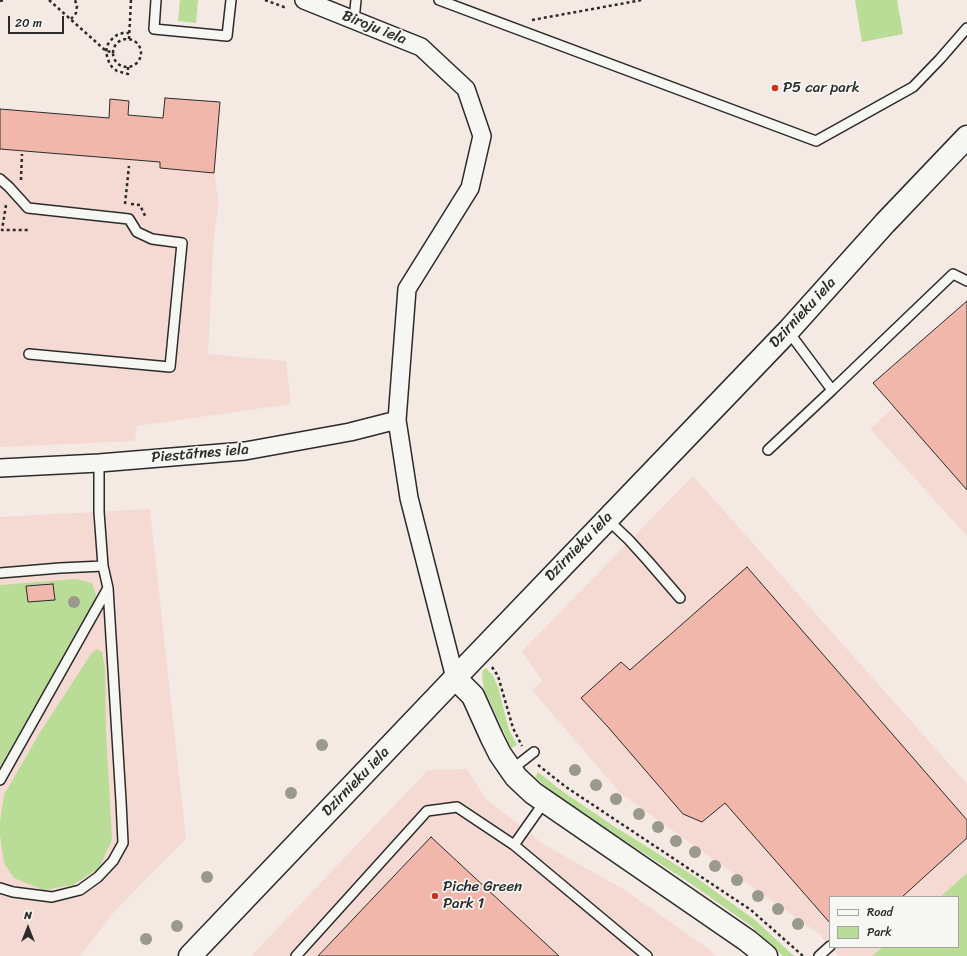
<!DOCTYPE html>
<meta charset="utf-8">
<style>
body{margin:0}
#map{position:relative;width:967px;height:956px;overflow:hidden;background:#f5e9e4;font-family:Sriracha,sans-serif}
canvas{display:block}
.legend{position:absolute;left:829px;top:896px;width:130px;height:52px;box-sizing:border-box;background:#f6f6f2;border:1px solid #a5a5a2;margin:0;padding:5px 7px;list-style:none;font-size:12px;color:#2b2b2b}
.legend li{display:flex;align-items:center;gap:8px;height:20px}
.legend b{width:20px;border:1px solid #a5a5a2}
.north{position:absolute;left:8px;top:908px;width:40px;height:40px;-webkit-text-stroke:3px #f6f6f2;paint-order:stroke;rotate:0deg;font-size:11px;font-weight:700;line-height:16px;text-align:center;color:#2b2b2b}
.north::after{content:'';display:block;margin:auto;width:14px;height:18px;background:#2b2b2b;clip-path:polygon(50% 0,100% 100%,50% 72%,0 100%)}
.scale{position:absolute;left:8px;top:16px;width:56px;height:18px;box-sizing:border-box;border:2px solid #2b2b2b;border-top:0;padding-left:5px;font-size:12px;line-height:14px;white-space:nowrap;color:#2b2b2b;-webkit-text-stroke:3px #f6f6f2;paint-order:stroke}
</style>
<div id="map">
<canvas width="967" height="956"></canvas>
<ul class="legend">
<li><b style="height:5px;background:#f6f6f2"></b>Road</li>
<li><b style="height:11px;background:#b9dc96"></b>Park</li>
</ul>
<div class="north">N</div>
<div class="scale">20 m</div>
</div>
<script>
const ctx = document.querySelector('canvas').getContext('2d');
ctx.lineJoin = 'round';
function fill(path, color) { ctx.fillStyle = color; ctx.fill(path, 'evenodd'); }
const toPath = rows => new Path2D(rows.map(r => 'M' + r).join(''));
function stroke(path, color, width, dash) { ctx.strokeStyle = color; ctx.lineWidth = width; ctx.lineCap = dash ? 'butt' : 'round'; ctx.setLineDash(dash || []); ctx.stroke(path); }
function drawText(font, color, halo, rows, align = 'center') {
  ctx.font = font + ' Sriracha,sans-serif'; ctx.lineWidth = 3.5; ctx.setLineDash([]); ctx.textBaseline = 'middle'; ctx.strokeStyle = halo; ctx.fillStyle = color; for (const [text, x, y, turn = 0] of rows) {
    ctx.save(); ctx.translate(x, y); ctx.rotate((+turn || 0) * Math.PI / 180); ctx.textAlign = isNaN(turn) ? turn : align; if (halo) ctx.strokeText(text, 0, 0); ctx.fillText(text, 0, 0); ctx.restore();
  }
}
fill(toPath([
 [0,149,160,162,160,168,214,173,219,203,214,234,208,354,286,361,291,404,137,426,135,441,0,447],
 [967,301,967,536,870,429,894,407,873,383],
 [693,476,967,784,967,873,940,897,830,897,830,946,819,934,621,794,532,690,542,681,522,651],
 [150,509,186,839,114,912,80,956,0,956,0,517],
 [467,769,486,799,545,845,625,890,710,950,716,956,251,956,428,770],
 [831,947,883,947,872,956,839,956]
]), '#f4dad3');
fill(toPath([
 [180,0,198,0,196,23,178,21],
 [855,0,897,0,903,34,862,42],
 [76,579,92,583,96,595,93,612,0,768,0,585],
 [97,649,102,652,105,669,106,731,112,840,99,868,73,885,43,890,14,878,4,863,0,835,0,822,4,795,39,734,91,654],
 [486,668,493,676,498,687,509,730,517,745,511,748,484,689,482,677,483,670],
 [538,772,562,791,612,825,694,876,755,920,794,956,783,956,751,926,690,883,608,830,552,792,535,777],
 [967,873,967,956,872,956,883,947,958,947,958,897,940,897]
]), '#b9dc96');
const building = toPath([
 [165,98,220,102,214,173,160,168,160,162,0,149,0,109,109,118,110,99,129,101,128,115,163,118,165,98],
 [967,301,967,490,873,383,967,301],
 [747,567,967,820,967,838,902,897,830,897,830,923,725,803,702,822,683,814,608,727,581,698,621,662,630,670,747,567],
 [53,584,55,600,28,602,26,586,53,584],
 [431,837,559,956,318,956,431,837]
]);
fill(building, '#f1b7aa');
stroke(building, '#2b2b2b', 1);
const lane = toPath([
 [156,0,154,29,227,36,231,0],
 [439,0,816,141,913,87,940,59,967,28],
 [354,20,356,0],
 [0,179,9,187,28,208,129,219,137,232,152,239,182,243,170,367,29,354],
 [788,331,832,390,953,274,967,281],
 [768,450,832,390],
 [607,519,629,540,648,561,680,598],
 [0,573,60,568,103,566],
 [511,770,534,752],
 [0,780,108,588,103,566,99,512,99,463],
 [514,845,647,956],
 [0,888,13,892,52,897,80,890,98,877,113,861,123,843,121,801,108,588],
 [296,956,427,811,457,807,514,845,545,801],
 [819,956,830,946]
]);
const street = toPath([
 [304,0,421,47,466,89,482,136,470,188,407,289,397,420,409,498,455,678],
 [0,468,99,463,245,451,350,432,397,420]
]);
const secondary = toPath([
 [455,678,473,696,492,738,500,754,511,770,516,777,533,793,748,941,766,956],
 [190,956,455,678,788,331,885,223,967,137]
]);
stroke(lane, '#2b2b2b', 12);
stroke(street, '#2b2b2b', 20);
stroke(secondary, '#2b2b2b', 25);
stroke(toPath([
 [49,0,106,51,113,52],
 [265,0,284,7,287,6],
 [0,1,4,0],
 [71,19,76,13,77,6,75,0],
 [532,20,642,0],
 [129,39,131,0],
 '113 53a14 14 0 1 1 28 0a14 14 0 1 1-28 0Z',
 [128,67,128,74,117,71,112,67,109,62,107,56,106,51,108,44,112,39,117,35,123,33,129,33],
 [21,180,21,178,22,154],
 [125,204,129,166],
 [131,204,140,205,146,218],
 [6,205,2,230,28,230],
 [492,667,498,676,513,728,522,746],
 [538,765,566,787,751,910,803,956]
]), '#2b2b2b', 2.5, [3, 3]);
stroke(lane, '#f6f6f2', 9);
stroke(street, '#f6f6f2', 17);
stroke(secondary, '#f6f6f2', 22);
ctx.fillStyle = '#99998d';
for (const [x, y] of [
 [74,602],
 [322,745],
 [575,770],
 [596,785],
 [291,793],
 [616,799],
 [639,814],
 [658,827],
 [676,841],
 [695,852],
 [715,866],
 [207,877],
 [737,880],
 [758,896],
 [778,909],
 [798,924],
 [177,926],
 [146,939]
]) { ctx.beginPath(); ctx.arc(x, y, 6, 0, 2 * Math.PI); ctx.fill(); }
for (const [x, y, r, color] of [
 [775,88,4,"#c8321e"],
 [435,896,4,"#c8321e"]
]) { const dot = new Path2D(); dot.arc(x, y, r, 0, 2 * Math.PI); ctx.fillStyle = color; ctx.fill(dot); stroke(dot, '#f6f6f2', 1.5); }
drawText('15px', '#2b2b2b', '#f6f6f2', [
 ["Biroju iela",374,28,22],
 ["Dzirnieku iela",803,313,-47],
 ["Piestātnes iela",200,454,-5],
 ["Dzirnieku iela",579,547,-46],
 ["Dzirnieku iela",356,782,-46]
]);
drawText('15px', '#2b2b2b', '#f6f6f2', [
 ["P5 car park",783,88],
 ["Piche Green",443,887],
 ["Park 1",443,904]
], 'left');
</script>
